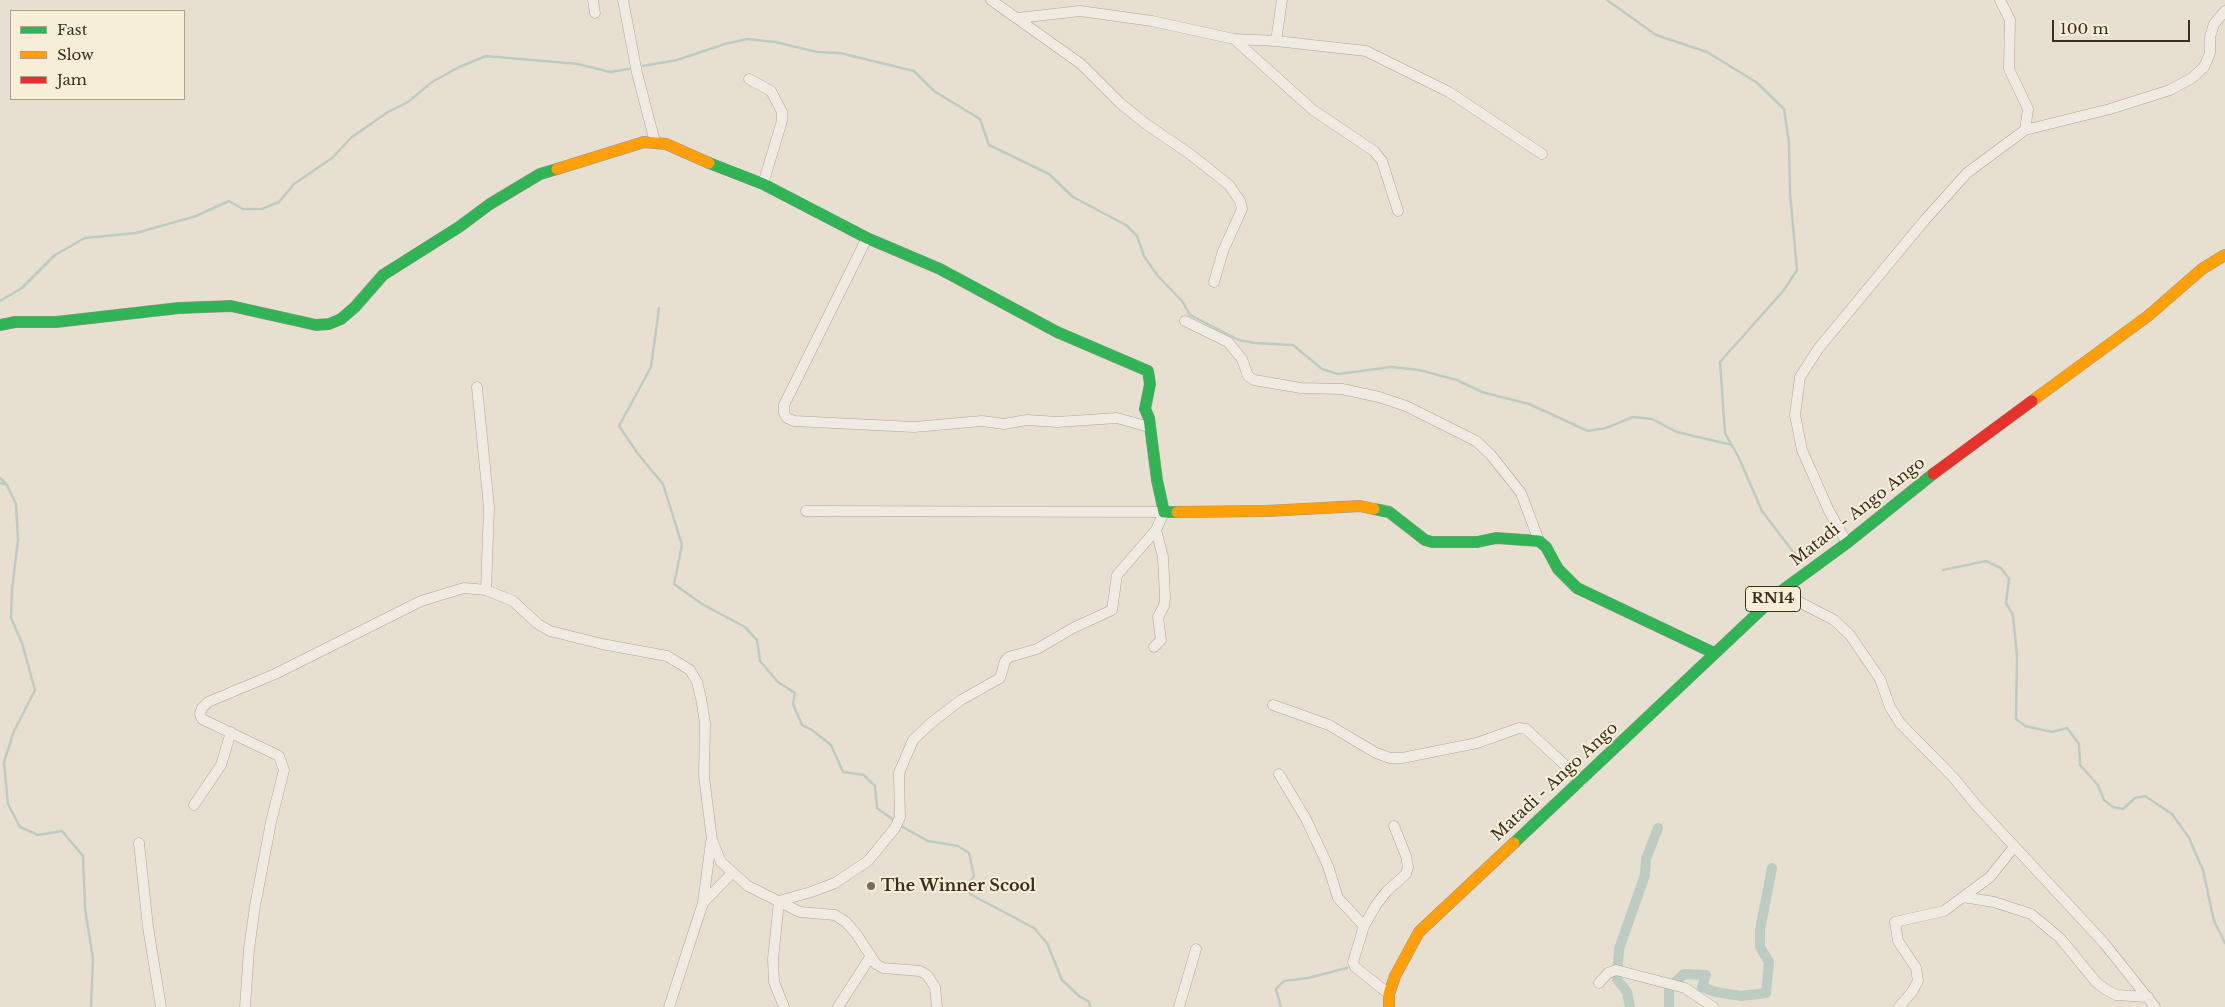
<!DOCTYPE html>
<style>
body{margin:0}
#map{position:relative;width:2225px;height:1007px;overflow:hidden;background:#e7e0d1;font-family:"Libre Baskerville",serif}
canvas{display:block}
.legend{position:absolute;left:10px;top:10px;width:175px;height:90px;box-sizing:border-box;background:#f7eed8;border:1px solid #ada18e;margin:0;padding:6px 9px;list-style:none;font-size:15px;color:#3d2e20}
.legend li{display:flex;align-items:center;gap:10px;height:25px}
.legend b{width:25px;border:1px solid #ada18e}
.scale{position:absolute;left:2052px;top:20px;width:138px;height:22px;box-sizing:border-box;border:2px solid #3d2e20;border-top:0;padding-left:6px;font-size:15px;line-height:18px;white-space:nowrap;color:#3d2e20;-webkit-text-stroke:4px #f7eed8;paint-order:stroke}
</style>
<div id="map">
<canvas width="2225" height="1007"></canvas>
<ul class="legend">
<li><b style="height:6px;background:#30b455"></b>Fast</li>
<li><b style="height:6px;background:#ff9f0a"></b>Slow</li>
<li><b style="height:6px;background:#e5322d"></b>Jam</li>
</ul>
<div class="scale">100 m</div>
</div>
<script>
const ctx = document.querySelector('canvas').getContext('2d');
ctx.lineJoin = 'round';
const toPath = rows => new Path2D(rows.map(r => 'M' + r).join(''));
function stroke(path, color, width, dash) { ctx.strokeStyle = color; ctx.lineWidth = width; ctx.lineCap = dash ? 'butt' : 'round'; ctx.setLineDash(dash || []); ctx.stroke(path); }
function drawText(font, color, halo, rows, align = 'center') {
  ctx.font = font + ' "Libre Baskerville",serif'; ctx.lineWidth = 4; ctx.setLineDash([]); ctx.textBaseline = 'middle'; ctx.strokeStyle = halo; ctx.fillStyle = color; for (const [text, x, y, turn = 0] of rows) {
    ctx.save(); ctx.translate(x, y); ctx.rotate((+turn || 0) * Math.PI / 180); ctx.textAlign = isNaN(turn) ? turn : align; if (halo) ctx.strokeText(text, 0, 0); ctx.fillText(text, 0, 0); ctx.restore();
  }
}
stroke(toPath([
 [1607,0,1656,35,1707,52,1756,82,1784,109,1789,143,1790,193,1797,270,1784,290,1720,362,1725,433,1739,458,1762,511,1797,557],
 [643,66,677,60,725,44,747,39,775,42,817,52,840,53,914,71,934,91,980,119,989,145,1049,174,1073,197,1126,225,1137,236,1144,256,1157,275,1182,301,1190,315,1239,340,1255,343,1293,345,1322,369,1338,374,1391,367,1419,370,1457,380,1482,392,1529,404,1588,431,1606,428,1633,417,1652,419,1677,432,1732,445],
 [0,301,22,288,55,255,85,238,136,233,168,224,196,216,229,201,243,209,262,209,279,202,294,184,332,158,352,137,388,112,408,102,432,82,459,67,486,56,578,64,610,72,629,69],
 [659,308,651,367,619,426,638,454,663,484,682,545,674,584,702,604,745,627,757,640,760,661,778,682,795,693,793,704,802,725,812,730,831,745,843,772,864,775,875,786,877,808,895,821],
 [0,478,6,484],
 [0,483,7,485,16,504,18,540,12,590,11,618,22,643,35,690,14,731,4,762,8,804,20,827,38,835,62,831,83,856,85,908,93,959,91,1007],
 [1943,570,1986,561,2001,568,2009,579,2006,603,2013,615,2017,656,2016,719,2025,726,2052,732,2067,728,2079,744,2080,765,2098,785,2104,800,2113,807,2123,809,2135,798,2145,796,2172,814,2189,838,2203,870,2214,921,2225,943],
 [899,825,928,841,958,846,969,853,974,876,968,884,970,894,1034,928,1047,943,1062,980,1079,996,1088,1001,1091,1007],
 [1281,1007,1276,989,1284,981,1308,978,1347,968]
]), '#bcccc2', 2.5);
stroke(toPath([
 [1630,1007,1627,992,1617,979,1619,949,1645,875,1646,859,1658,828],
 [1669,1007,1669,988,1684,974,1706,975,1702,987,1716,992,1741,996,1766,993,1769,962,1760,947,1760,930,1772,868]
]), '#bcccc2', 10);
const street = toPath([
 [593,0,595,13],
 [623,0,637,73,655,142],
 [991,0,1081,64,1120,103,1146,124,1190,154,1229,185,1240,201,1242,209,1223,251,1214,282],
 [1018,18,1080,11,1152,21,1234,39,1276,41,1282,0],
 [1234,39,1313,110,1374,151,1382,161,1398,211],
 [1276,41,1366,51,1449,92,1542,154],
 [749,79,771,91,782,112,782,121,763,184],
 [2025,130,2110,109,2170,90,2192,78,2204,67,2210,53,2210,37,2214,24,2225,11],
 [867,238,784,405,784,413,787,418,794,421,914,427,982,421,1004,424,1027,420,1057,422,1117,418,1149,427],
 [1185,321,1228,342,1242,359,1248,376,1254,380,1301,388,1342,389,1379,397,1406,406,1476,441,1491,455,1521,493,1539,541],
 [477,387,489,507,486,590],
 [1847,543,1829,511,1802,450,1795,415,1800,377,1818,349,1924,221,1967,173,2025,130,2028,109,2009,69,2010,20,2000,0],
 [1780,592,1834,620,1850,635,1880,679,1890,707,1900,723,1953,777,1976,805,2104,943,2155,1007],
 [1154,647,1161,640,1158,617,1164,606,1165,598,1163,557,1156,530],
 [1273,705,1329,725,1376,753,1390,758,1402,758,1477,743,1519,728,1526,729,1582,781],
 [1279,774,1306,819,1328,866,1338,898,1364,926],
 [194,805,221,765,231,732],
 [139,843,148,927,161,1007],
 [1963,897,1994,902,2031,914,2060,938,2096,982,2105,989,2116,995,2148,997],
 [703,903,732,873],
 [1599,983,1608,973,1616,970,1685,988,1713,1007],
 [1389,994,1355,967,1353,962,1364,926,1376,905,1387,891,1406,874,1408,867,1406,856,1394,826],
 [245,1007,249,949,255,906,271,822,284,770,279,756,202,719,200,714,202,708,208,702,275,674,421,601,464,588,486,590,513,601,538,624,550,631,602,644,667,656,690,670,697,682,701,698,705,723,704,776,712,840,721,862,748,886,800,912,835,915,846,922,857,935,876,964,883,968,920,971,927,975,935,987,937,1007],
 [669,1007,703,903,711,842],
 [784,1007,774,982,773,959,779,901,811,892,835,883,868,861,895,828,900,817,899,773,913,740,931,723,961,700,1000,678,1005,661,1009,657,1037,649,1073,628,1112,610,1117,575,1156,530,1164,512,806,511],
 [838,1007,871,956],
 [1179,1007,1196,949],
 [1899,1007,1912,992,1918,981,1916,968,1898,941,1895,922,1944,911,1990,877,2014,847]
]);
const fast = toPath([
 [709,163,763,184,867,238,940,269,1057,332,1148,371,1150,384,1145,409,1149,418,1157,480,1164,512,1177,512],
 [0,325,15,322,56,322,179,308,231,306,316,325,329,324,341,319,355,307,383,275,459,227,490,204,540,174,557,169],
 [1374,509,1389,512,1425,540,1432,542,1477,542,1496,538,1539,541,1546,547,1558,569,1577,588,1714,653],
 [1514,843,1780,592,1847,543,1933,474]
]);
const slow = toPath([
 [557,169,644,142,666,144,709,163],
 [2032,401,2148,316,2202,269,2225,255],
 [1177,512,1267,511,1360,506,1374,509],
 [1389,1007,1389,994,1395,976,1419,932,1514,843]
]);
const jam = toPath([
 [1933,474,2032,401]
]);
stroke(street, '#ada599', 11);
stroke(fast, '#9c958a', 12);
stroke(slow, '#9c958a', 12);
stroke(jam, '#9c958a', 12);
stroke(street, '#efebe3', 10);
stroke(fast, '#30b455', 11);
stroke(slow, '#ff9f0a', 11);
stroke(jam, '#e5322d', 11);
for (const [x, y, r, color] of [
 [871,886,5,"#786c5e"]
]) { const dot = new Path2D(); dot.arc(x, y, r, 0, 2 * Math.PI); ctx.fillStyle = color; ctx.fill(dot); stroke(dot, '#f7eed8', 2); }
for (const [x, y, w] of [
 [1773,599,55]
]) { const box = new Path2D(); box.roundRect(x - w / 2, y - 12.5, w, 25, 4); ctx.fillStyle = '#f7eed8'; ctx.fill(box); stroke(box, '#3d2e20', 1); }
drawText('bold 15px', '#3d2e20', null, [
 ["RN14",1773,599]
]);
drawText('16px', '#3d2e20', '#f7eed8', [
 ["Matadi - Ango Ango",1858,512,-38],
 ["Matadi - Ango Ango",1555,782,-43]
]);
drawText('bold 16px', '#3d2e20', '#f7eed8', [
 ["The Winner Scool",881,886]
], 'left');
</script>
